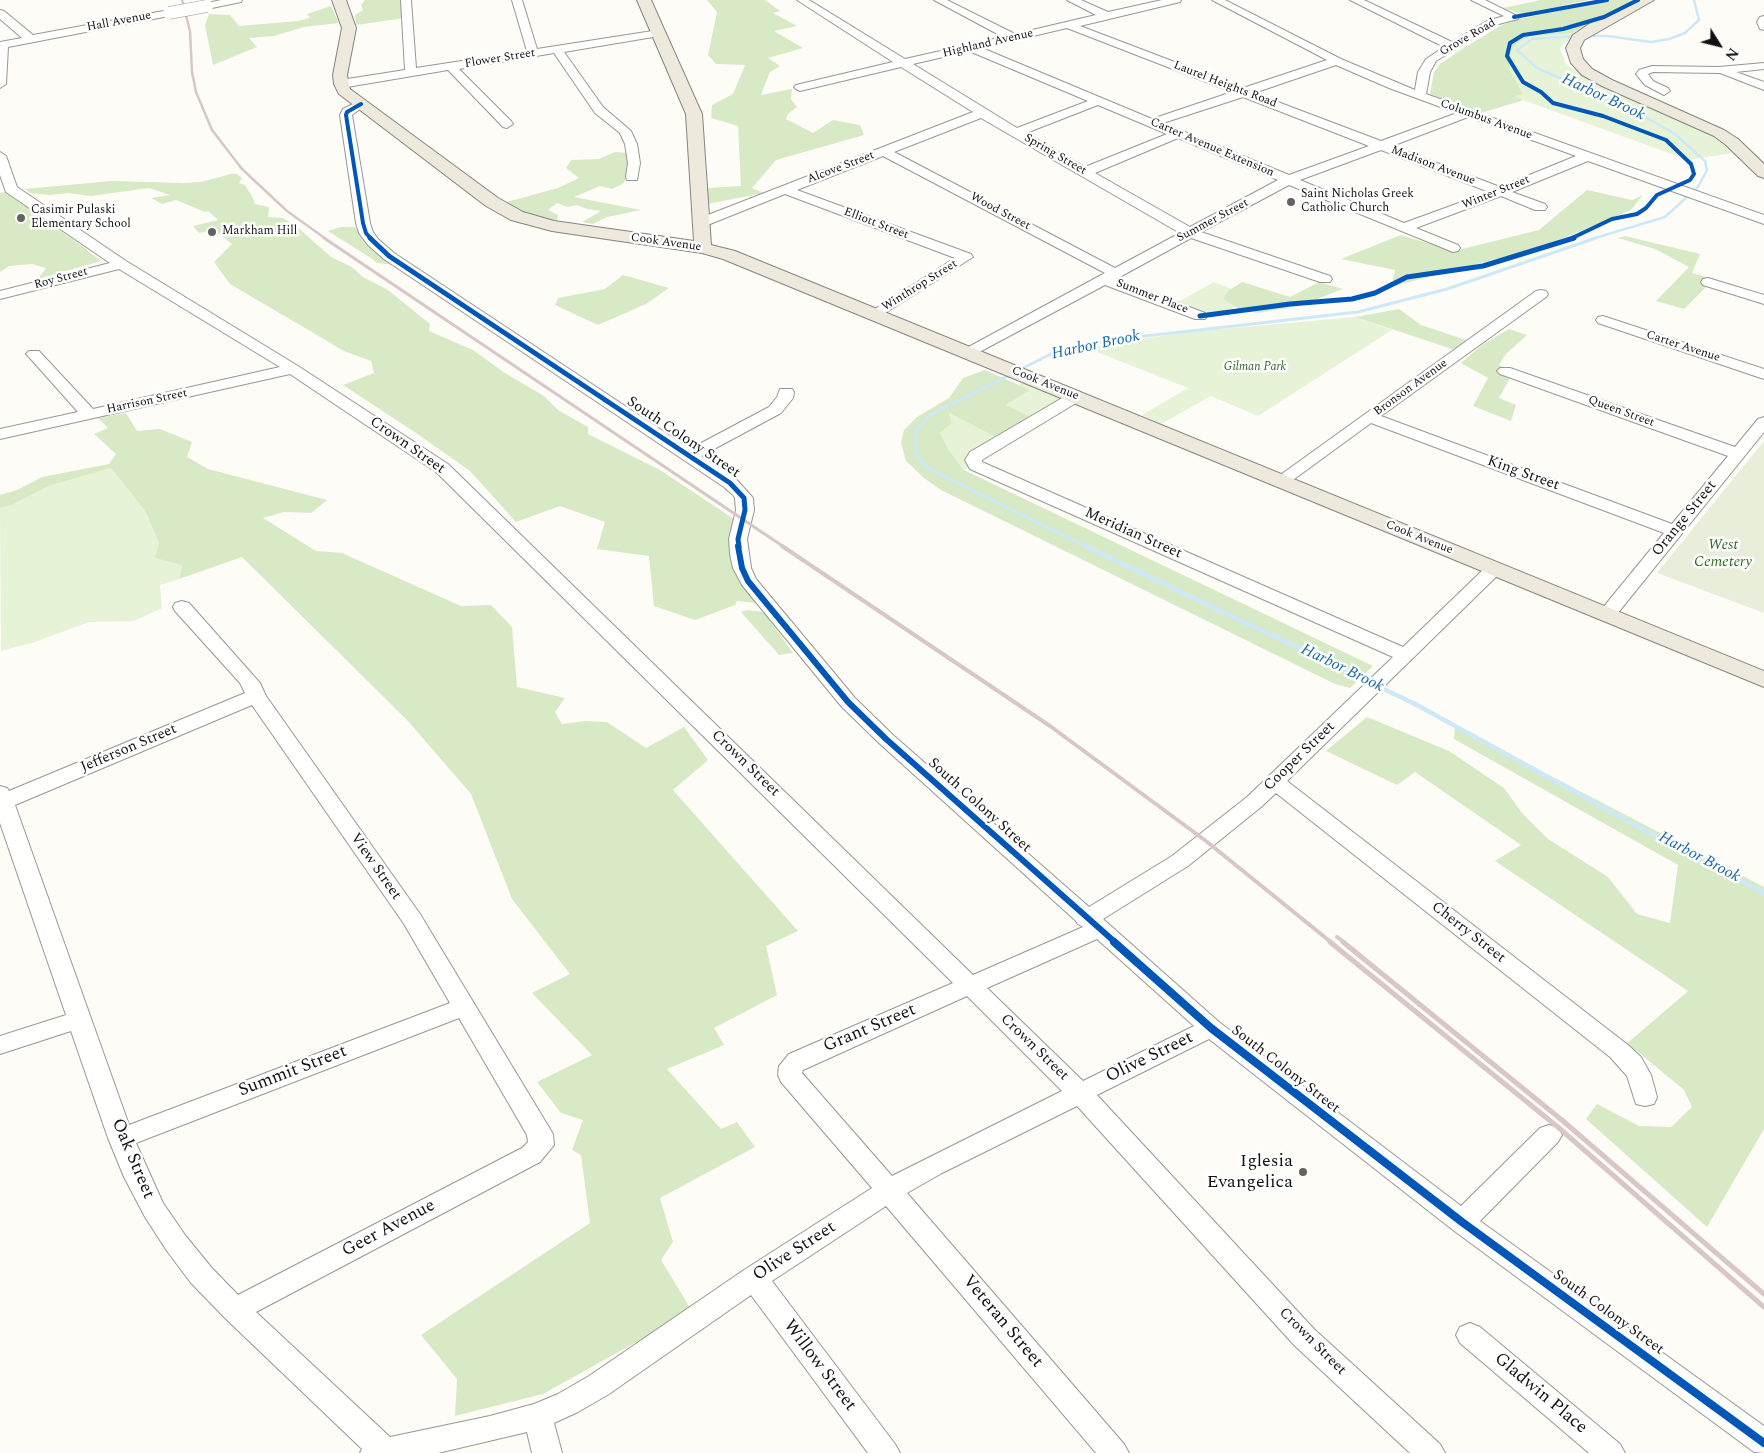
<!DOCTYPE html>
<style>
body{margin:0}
#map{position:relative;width:1764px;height:1453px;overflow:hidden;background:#fdfcf7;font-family:Spectral,serif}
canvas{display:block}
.north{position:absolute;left:1694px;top:20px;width:50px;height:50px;-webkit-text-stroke:4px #fff;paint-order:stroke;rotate:126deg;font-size:14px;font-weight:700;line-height:20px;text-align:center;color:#111}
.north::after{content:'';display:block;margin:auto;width:18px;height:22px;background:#111;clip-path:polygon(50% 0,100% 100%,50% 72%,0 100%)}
</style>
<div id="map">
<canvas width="1764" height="1453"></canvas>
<div class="north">N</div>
</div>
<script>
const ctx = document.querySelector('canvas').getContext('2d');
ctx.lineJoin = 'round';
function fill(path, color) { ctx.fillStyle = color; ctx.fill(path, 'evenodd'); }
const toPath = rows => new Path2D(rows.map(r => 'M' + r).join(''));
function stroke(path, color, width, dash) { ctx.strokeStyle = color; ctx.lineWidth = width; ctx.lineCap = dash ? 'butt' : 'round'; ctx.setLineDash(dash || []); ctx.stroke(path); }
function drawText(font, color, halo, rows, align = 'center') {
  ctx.font = font + ' Spectral,serif'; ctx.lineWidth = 5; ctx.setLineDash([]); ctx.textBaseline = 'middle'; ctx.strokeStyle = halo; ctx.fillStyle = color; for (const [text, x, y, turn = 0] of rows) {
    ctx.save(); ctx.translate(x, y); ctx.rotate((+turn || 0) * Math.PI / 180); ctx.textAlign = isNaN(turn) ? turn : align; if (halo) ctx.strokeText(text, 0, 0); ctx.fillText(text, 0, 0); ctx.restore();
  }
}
fill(toPath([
 [1609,0,1643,0,1575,33,1560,48,1566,64,1595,84,1682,120,1713,136,1732,153,1688,160,1523,100,1481,113,1430,94,1437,76,1456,52,1502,25,1516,20],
 [1214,282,1232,289,1223,299,1236,306,1221,314,1211,314,1178,302],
 [1355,317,1392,330,1258,416,1211,396,1161,424,1142,415,1188,388,1097,352,1095,346,1188,332],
 [1024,382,1068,401,964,470,948,449,940,433,952,423,949,413,996,436,1029,416,1006,405,1029,390,1019,385],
 [111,468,145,511,159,543,182,565,179,579,160,585,162,608,134,621,89,622,35,642,1,651,0,508,12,505,49,486]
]), '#e7f3d7');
fill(toPath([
 [365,0,400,0,404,18,356,25,355,15,363,10,361,5],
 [707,0,765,0,780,11,773,13,797,26,774,31,803,48,768,58,780,66,770,72,761,95,792,89,791,99,797,107,788,114,786,119,813,133,833,120,860,125,864,135,776,160,752,188,764,193,707,204,707,188,741,186,738,126,711,118,712,105,733,94,745,65,716,64,708,55,717,12],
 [1541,0,1590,0,1521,14,1503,8],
 [1609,0,1634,0,1625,7,1599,18,1572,33,1531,36,1517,43,1511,51,1509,69,1523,94,1514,96,1523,100,1481,113,1430,94,1434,72,1441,63,1502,25,1516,20],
 [331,6,339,23,304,27,274,36,249,38,257,47,213,65,205,25,209,14,230,15,239,26,298,21,310,18,307,14],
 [615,152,629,153,630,169,624,183,612,189,600,186,574,197,641,210,607,217,593,224,582,222,601,211,587,209,577,205,567,207,557,203,548,210,558,215,557,222,525,214,503,203,558,188,579,178,566,168,571,160,599,159],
 [231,174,237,174,242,178,239,183,245,185,253,198,255,204,269,207,268,217,283,218,295,225,331,257,352,267,363,277,388,290,430,324,429,331,473,350,505,373,544,396,558,410,588,427,588,434,660,470,737,521,757,603,737,601,735,605,695,620,654,606,649,556,597,549,605,522,560,506,516,522,470,471,419,435,343,385,374,373,371,361,344,351,230,284,214,262,232,244,214,230,199,233,193,226,218,220,208,211,205,212,176,200,162,204,151,198,170,195,149,188,91,196,68,193,50,195,31,193,24,189,112,181,183,183,201,182],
 [1587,190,1632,200,1643,195,1631,210,1542,247,1379,290,1392,284,1395,270,1341,259,1401,235,1454,251,1539,230],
 [5,192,78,243,101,261,38,279,46,268,32,264,9,266,0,272,0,193],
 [340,227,355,227,362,237,394,265,377,263,371,258,328,231],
 [1625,236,1700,254,1692,273,1714,279,1684,309,1656,301,1689,267,1655,249,1618,238],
 [623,275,669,288,646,304,598,325,555,305,558,298,605,289],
 [1242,282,1290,297,1319,282,1343,289,1299,306,1258,313,1238,308,1223,299,1228,291],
 [1399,309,1421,325,1469,341,1455,350,1355,317],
 [1509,329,1527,335,1506,354,1499,365,1506,368,1511,376,1499,398,1516,405,1511,421,1473,406,1488,378,1461,363,1482,345],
 [985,370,1030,390,1006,405,1029,416,996,437,949,413,952,423,940,433,948,449,964,470,1373,666,1350,688,1335,684,941,490,924,478,906,461,901,443,904,430,917,417,949,398,963,378],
 [126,413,137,431,160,429,192,442,187,457,208,469,327,500,311,513,284,512,263,518,316,551,342,553,461,606,491,605,512,627,517,687,565,698,555,712,562,724,585,721,607,722,646,748,684,727,708,760,673,790,798,931,766,946,777,995,714,1028,724,1045,667,1069,721,1129,737,1122,755,1147,660,1198,673,1242,661,1260,692,1311,543,1394,455,1416,457,1379,421,1335,590,1223,581,1155,572,1150,583,1120,561,1113,537,1082,592,1055,532,993,570,974,512,899,471,794,407,720,242,557,179,579,182,565,155,558,159,543,145,511,111,468,49,486,12,505,0,508,0,495,17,490,42,477,109,464,116,454,94,434,108,428,98,418],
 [747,610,764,612,793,653,779,655,741,612],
 [1367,717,1449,751,1504,788,1522,813,1548,839,1608,877,1637,914,1670,923,1678,865,1454,739,1455,726,1764,887,1764,1129,1707,1227,1586,1119,1597,1104,1639,1126,1671,1127,1692,1107,1684,1090,1637,1051,1624,1046,1688,991,1495,861,1521,845,1415,772,1397,785,1326,751]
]), '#d8eac5');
fill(toPath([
 [1764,441,1764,613,1657,573]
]), '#e9eedb');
stroke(toPath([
 [1578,36,1532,39,1517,50,1537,68,1635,111,1675,134,1705,161,1707,170,1698,187,1665,217,1592,239],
 [1588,36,1607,36,1651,42,1669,39,1685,33,1699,20,1694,0]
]), '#cde8f7', 2.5);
stroke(toPath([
 [1088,547,927,468,916,454,916,430,930,415,1055,352,1110,340,1358,312,1447,289,1596,238]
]), '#cde8f7', 3);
stroke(toPath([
 [1085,546,1415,704,1659,838,1764,893]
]), '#cde8f7', 4.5);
const minor = toPath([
 [221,0,242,0,241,2,207,9,202,6,203,4,221,0],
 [401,0,411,0,416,68,527,51,512,0,522,0,537,49,659,30,663,31,665,33,659,36,564,52,603,107,631,131,637,144,640,163,637,180,627,180,626,177,628,163,625,144,620,133,595,113,554,53,459,69,511,121,513,124,507,128,503,127,448,70,341,88,337,86,335,84,337,82,341,80,405,70,401,0],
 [797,0,809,0,905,59,1003,37,934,0,947,0,1015,34,1096,15,1067,0,1081,0,1108,12,1162,0,1181,0,1180,2,1080,26,1243,88,1327,60,1212,0,1225,0,1341,59,1415,90,1418,72,1426,59,1444,47,1350,0,1364,0,1452,42,1487,21,1504,16,1471,0,1485,0,1519,17,1518,19,1495,25,1436,61,1430,72,1426,94,1764,215,1764,224,1588,161,1512,192,1545,204,1547,207,1545,210,1535,210,1501,196,1416,228,1458,245,1460,248,1458,251,1453,252,1289,185,1201,232,1330,276,1332,279,1330,282,1320,282,1191,238,1116,279,1205,313,1207,316,1205,319,1195,319,1105,285,968,358,963,356,960,353,963,350,1105,273,883,156,797,190,971,254,973,257,879,317,874,318,869,317,867,314,955,258,785,194,705,226,700,227,693,223,695,220,973,112,901,67,800,91,796,89,794,87,796,85,893,62,797,0],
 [1067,28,1232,92,1152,119,982,48,1067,28],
 [969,51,1088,101,1017,128,913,64,969,51],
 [1336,65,1389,88,1457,113,1381,141,1254,93,1336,65],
 [1243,97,1369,146,1289,175,1163,123,1243,97],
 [1098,105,1167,134,1085,167,1026,133,1098,105],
 [1468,117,1576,156,1500,187,1392,146,1468,117],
 [981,118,1012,136,1180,233,1115,268,894,152,981,118],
 [1178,138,1278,180,1190,227,1095,173,1178,138],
 [1381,150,1489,192,1404,223,1300,180,1381,150],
 [0,10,4,11,33,35,169,10,174,13,169,16,8,47,6,84,0,88,0,42,22,38,0,19,0,10],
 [1764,16,1764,30,1760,29,1757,22,1760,17,1764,16],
 [1764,63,1764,69,1736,72,1764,82,1764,90,1720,73,1653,72,1648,74,1653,81,1668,88,1670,91,1664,95,1645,85,1636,74,1639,70,1652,66,1719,67,1764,63],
 [361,100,367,104,352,115,370,223,373,232,378,239,394,253,690,449,769,407,777,397,780,389,792,389,794,392,793,398,781,413,701,456,736,479,753,498,754,510,747,539,751,568,756,579,855,698,893,735,1089,907,1172,856,1247,797,1393,657,970,469,965,460,970,452,1069,394,1081,394,1083,397,1081,400,982,460,982,462,1403,647,1488,565,1494,564,1500,565,1503,569,1500,573,1287,781,1628,1045,1641,1057,1651,1075,1657,1097,1654,1104,1645,1106,1636,1104,1627,1076,1610,1057,1276,793,1261,807,1188,866,1103,919,1219,1022,1461,1206,1540,1128,1549,1125,1558,1128,1562,1135,1558,1142,1480,1221,1764,1426,1764,1453,1754,1452,1453,1230,1209,1039,1097,1095,1314,1329,1440,1444,1445,1453,1410,1453,1294,1345,1077,1106,942,1173,907,1193,1124,1444,1129,1453,1096,1453,886,1206,772,1281,895,1444,900,1453,868,1453,751,1295,609,1394,578,1412,554,1423,562,1453,532,1453,527,1432,438,1453,360,1453,362,1449,225,1318,191,1283,167,1251,145,1217,124,1177,108,1138,71,1031,0,1054,0,1036,66,1015,0,823,0,786,7,788,9,791,245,693,240,683,175,611,173,607,175,603,182,601,189,603,260,683,266,696,420,914,553,1134,554,1145,540,1162,256,1312,390,1437,490,1416,534,1404,558,1394,589,1376,744,1270,872,1188,781,1082,778,1075,779,1066,789,1054,953,983,436,472,290,374,0,439,0,429,78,412,29,357,26,354,29,351,39,351,93,409,280,367,119,269,0,299,0,291,110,263,6,192,0,175,0,152,6,156,17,187,126,261,298,366,448,464,973,975,1083,927,1078,924,1075,920,879,743,841,706,742,585,733,568,730,554,729,539,736,510,735,498,733,495,724,487,384,259,368,245,359,233,356,223,340,115,343,109,361,100],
 [252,705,404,924,450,1003,129,1125,15,805,252,705],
 [1097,939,1194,1026,1083,1081,987,988,1097,939],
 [967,996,1062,1091,892,1176,802,1073,803,1070,967,996],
 [459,1018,527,1135,528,1142,522,1148,238,1295,211,1267,185,1235,163,1203,136,1143,459,1018],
 [1708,278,1764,295,1764,304,1703,285,1701,282,1703,279,1708,278],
 [1541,290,1546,291,1548,294,1546,297,1381,416,1672,524,1728,456,1500,374,1497,371,1500,368,1510,368,1735,447,1758,419,1764,417,1764,432,1613,619,1606,621,1599,619,1597,615,1664,533,1371,423,1286,485,1274,485,1272,481,1536,291,1541,290],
 [1603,316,1764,369,1764,379,1598,323,1596,320,1598,317,1603,316],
 [1470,1323,1480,1327,1620,1444,1625,1453,1589,1453,1460,1343,1456,1335,1460,1327,1470,1323]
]);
const major = toPath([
 [332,0,346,0,356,28,347,75,350,89,498,198,523,212,554,221,694,241,686,114,637,0,651,0,702,114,711,245,735,251,1764,671,1764,687,723,259,702,253,552,231,511,220,486,206,339,94,334,84,333,75,342,28,332,0],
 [1637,0,1654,0,1584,40,1580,48,1583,59,1592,69,1612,80,1724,130,1738,139,1764,164,1764,178,1758,176,1726,145,1714,136,1602,86,1582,75,1571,63,1566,48,1573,35,1589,24,1637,0]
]);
stroke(minor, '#979795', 2);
stroke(major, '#858482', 2);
fill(minor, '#fffffe');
fill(major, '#ede9dc');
stroke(toPath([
 [182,0,190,31,192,72,196,92,212,130,242,169,287,211,326,239]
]), '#d9c6c7', 2.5);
stroke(toPath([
 [324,238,784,547]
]), '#d9c6c7', 3);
stroke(toPath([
 [782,546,1050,726,1206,841,1332,943],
 [1337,937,1345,943]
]), '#d9c6c7', 4);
stroke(toPath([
 [1330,942,1559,1128,1764,1307],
 [1343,942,1563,1121,1764,1294]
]), '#d9c6c7', 5);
const minorBridge = toPath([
 [169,13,207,6]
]);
stroke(minorBridge, '#979795', 13, []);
stroke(minorBridge, '#fffffe', 12);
stroke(toPath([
 [1514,17,1607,0],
 [361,104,347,112,346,115,363,223,366,233,371,239],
 [1570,239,1612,219,1637,214,1646,208,1657,195,1690,180,1694,174,1691,164,1666,140,1603,116,1553,103,1541,92,1523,82,1507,56,1510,43,1523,35,1563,29,1604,17,1638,0]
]), '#0057b8', 4);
stroke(toPath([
 [370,238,389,256,730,483,744,498,745,510,738,539,739,547],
 [1200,316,1290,304,1352,299,1375,293,1407,277,1483,266,1574,238]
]), '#0057b8', 5);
stroke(toPath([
 [738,546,742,568,748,581,848,702,886,739,1116,943]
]), '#0057b8', 6);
stroke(toPath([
 [1114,942,1211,1028,1462,1222,1764,1443]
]), '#0057b8', 8);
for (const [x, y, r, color] of [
 [1291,202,5,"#646362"],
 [21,218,5,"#646362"],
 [212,232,5,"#646362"],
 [1303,1172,5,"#646362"]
]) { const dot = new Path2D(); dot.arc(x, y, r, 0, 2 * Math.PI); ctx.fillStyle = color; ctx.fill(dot); stroke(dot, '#fff', 2); }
drawText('12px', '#111', '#fff', [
 ["Hall Avenue",119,22,-11],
 ["Grove Road",1468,38,-30],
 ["Highland Avenue",988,44,-13],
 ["Flower Street",500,59,-9],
 ["Laurel Heights Road",1225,85,21],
 ["Columbus Avenue",1486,120,20],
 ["Carter Avenue Extension",1212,148,23],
 ["Spring Street",1055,155,30],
 ["Madison Avenue",1433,166,21],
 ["Alcove Street",841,168,-21],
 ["Winter Street",1496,193,-22],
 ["Wood Street",1000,212,28],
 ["Summer Street",1213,221,-28],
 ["Elliott Street",876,224,21],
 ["Cook Avenue",666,243,8],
 ["Roy Street",61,279,-15],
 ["Winthrop Street",920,286,-32],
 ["Summer Place",1152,297,21],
 ["Carter Avenue",1683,347,18],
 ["Cook Avenue",1045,384,22],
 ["Bronson Avenue",1411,388,-36],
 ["Harrison Street",147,402,-12],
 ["Queen Street",1621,412,20],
 ["Cook Avenue",1419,538,22]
]);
drawText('12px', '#111', '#fff', [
 ["Saint Nicholas Greek",1301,195],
 ["Catholic Church",1301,209],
 ["Casimir Pulaski",31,211],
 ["Elementary School",31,225],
 ["Markham Hill",222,232]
], 'left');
drawText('italic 12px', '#2f6b1f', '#fff', [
 ["Gilman Park",1255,368]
]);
drawText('15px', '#111', '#fff', [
 ["South Colony Street",683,438,34],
 ["Crown Street",407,446,35],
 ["King Street",1523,474,20],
 ["Orange Street",1685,519,-51],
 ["Meridian Street",1133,534,24],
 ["Jefferson Street",129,749,-23],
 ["Cooper Street",1300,757,-44],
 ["Crown Street",745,764,44],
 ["South Colony Street",979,806,42],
 ["View Street",375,867,55],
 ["Cherry Street",1468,933,38],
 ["Crown Street",1034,1048,44],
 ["South Colony Street",1285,1070,38],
 ["South Colony Street",1608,1313,36],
 ["Crown Street",1312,1342,45]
]);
drawText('italic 15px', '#2f6b1f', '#fff', [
 ["West",1723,546],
 ["Cemetery",1723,563]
]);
drawText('italic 16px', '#1768a6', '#fff', [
 ["Harbor Brook",1603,98,25],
 ["Harbor Brook",1096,346,-12],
 ["Harbor Brook",1342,669,26],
 ["Harbor Brook",1699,858,28]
]);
drawText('18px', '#111', '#fff', [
 ["Grant Street",870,1029,-23],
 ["Olive Street",1150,1058,-26],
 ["Summit Street",293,1072,-21],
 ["Oak Street",132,1159,67],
 ["Geer Avenue",389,1229,-28],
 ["Olive Street",795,1252,-33],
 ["Veteran Street",1002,1322,50],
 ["Willow Street",819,1366,53],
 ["Gladwin Place",1540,1394,40]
]);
drawText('18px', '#111', '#fff', [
 ["Iglesia",1293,1162],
 ["Evangelica",1293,1183]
], 'right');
</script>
